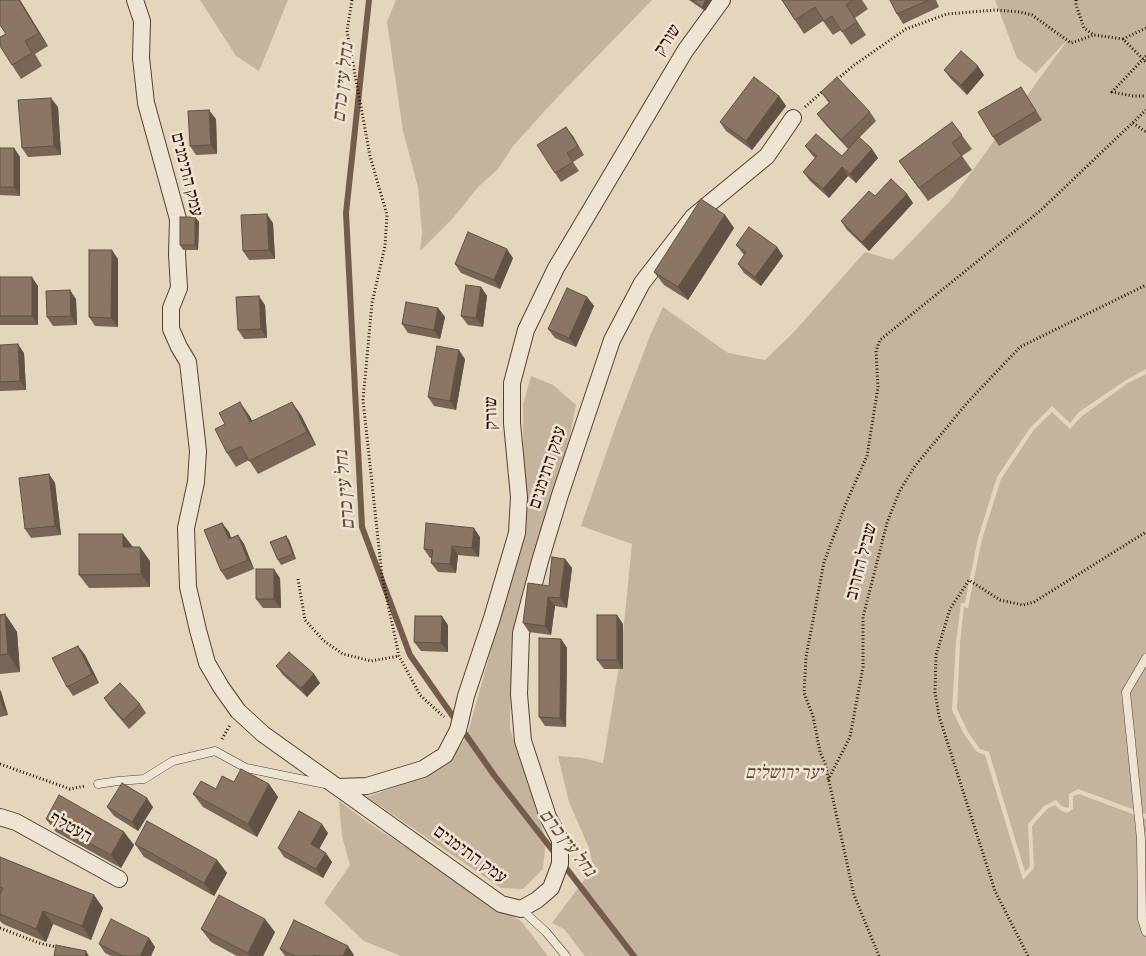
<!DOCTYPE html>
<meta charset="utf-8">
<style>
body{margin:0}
canvas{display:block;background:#e4d5bd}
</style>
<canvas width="1146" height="956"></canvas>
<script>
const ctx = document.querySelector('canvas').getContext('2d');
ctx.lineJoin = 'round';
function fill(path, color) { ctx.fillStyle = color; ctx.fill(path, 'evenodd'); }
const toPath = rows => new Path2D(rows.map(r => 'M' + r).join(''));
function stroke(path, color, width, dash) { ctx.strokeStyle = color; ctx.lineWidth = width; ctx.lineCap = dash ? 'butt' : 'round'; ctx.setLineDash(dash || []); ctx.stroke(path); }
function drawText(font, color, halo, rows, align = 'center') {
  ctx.font = font + ' Vollkorn,"Frank Ruhl Libre",serif'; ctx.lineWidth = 5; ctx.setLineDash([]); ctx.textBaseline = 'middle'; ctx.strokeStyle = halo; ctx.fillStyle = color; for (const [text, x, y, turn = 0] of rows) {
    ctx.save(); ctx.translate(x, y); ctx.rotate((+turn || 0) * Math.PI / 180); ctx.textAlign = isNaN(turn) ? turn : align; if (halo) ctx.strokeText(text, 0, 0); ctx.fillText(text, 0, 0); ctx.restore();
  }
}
fill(toPath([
 [200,0,288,0,259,71,236,56],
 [396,0,652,0,551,104,513,146,498,169,479,186,453,218,420,251,422,233,418,187,403,131,387,22],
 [995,0,1146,0,1146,369,1126,380,1079,412,1070,423,1052,406,1030,428,997,477,978,538,965,603,961,603,956,643,952,710,964,734,977,752,985,755,1023,880,1034,868,1032,826,1047,809,1055,805,1060,810,1067,813,1073,809,1073,796,1079,794,1146,819,1146,956,585,956,564,929,552,923,593,868,589,848,569,802,558,756,583,758,603,763,621,654,632,544,581,526,617,422,650,336,663,307,728,353,765,360,793,333,865,252,893,260,951,200,1069,38,1036,73,1017,58],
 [1146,374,1146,814,1078,789,1069,794,1069,807,1067,808,1062,806,1056,800,1044,806,1028,824,1030,866,1025,872,989,752,980,749,968,732,957,709,960,643,964,607,968,608,982,539,1001,479,1033,431,1052,412,1070,429,1082,416,1128,383],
 [531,376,553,385,576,405,570,436,524,591,511,652,510,729,546,840,543,869,523,889,501,888,367,797,425,776,449,762,467,736,524,531,523,404],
 [339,801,370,824,522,922,548,956,401,956,364,941,324,903,350,865,342,836]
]), '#c4b39d');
stroke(toPath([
 [369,0,346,213,362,527,410,655,494,775,557,856],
 [563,864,634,956]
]), '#745c4c', 6);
const service = toPath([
 [1146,658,1126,692,1141,839,1142,919,1146,932],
 [98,784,118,781,144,779,173,761,215,751,246,768,325,784],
 [521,909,546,932,566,956]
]);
const minor = toPath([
 [135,0,142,21,141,58,146,103,178,219,177,254,179,288,171,308,171,329,179,347,188,362,198,451,196,482,186,528,188,587,198,630,207,663,221,687,238,711,263,734,501,904,521,909,537,900,551,888,560,864,560,840,548,817,523,741,519,694,521,633,540,561,560,495,612,340,642,283,693,217,767,156,793,118],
 [338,787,367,786,423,769,445,755,458,730,466,696,492,618,517,533,519,497,512,423,512,383,526,330,556,268,685,51,722,0],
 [0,817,16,822,119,879]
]);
stroke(service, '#583e31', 9);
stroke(minor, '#583e31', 18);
stroke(toPath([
 [352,0,347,31,370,156,387,215,385,246,372,303,363,400,382,576,399,656,420,695,444,717],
 [1076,0,1076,5,1084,28,1094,35,1123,39,1146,62],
 [1123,39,1146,28],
 [1146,56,1112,92,1133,96,1146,96],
 [835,81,853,66,906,29,947,14,996,10,1020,12,1032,15,1071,43,1094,35],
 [805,107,823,91],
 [1133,123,1146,132],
 [298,579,305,620,324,641,343,654,371,661,399,656],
 [222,739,230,725],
 [0,764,70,789,85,786],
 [828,780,850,737,863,667,863,617,887,523,899,492,915,466,967,403,1020,347,1146,285],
 [0,928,39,943,60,948],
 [879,956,854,895,825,763,820,752,813,716,804,693,806,657,824,562,847,501,867,456,878,387,876,351,880,340,1041,210,1146,110],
 [1028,956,995,891,939,716,935,692,936,655,950,609,969,580,1000,600,1023,605,1034,602,1146,532]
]), '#2a0c02', 3, [1, 2.5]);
stroke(service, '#ede4d4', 8);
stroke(minor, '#ede4d4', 16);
fill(toPath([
 [0,0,20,0,48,46,35,54,42,66,21,79,12,65,6,34],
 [689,0,712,0,705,11],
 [782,0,862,0,868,9,855,18,866,35,851,45,841,30,833,35,823,21,804,34],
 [890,0,936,0,939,7,903,24,897,14],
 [944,70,984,75,967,95,951,79],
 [1021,87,1042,120,999,146,993,137],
 [821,92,870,112,876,121,859,138,872,149,878,158,856,183,848,176,829,198,810,181,803,172,815,158,812,155,805,146,842,156,853,144,848,149,824,123,817,114,829,103],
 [779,96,786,106,752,150,726,131,720,122],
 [58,107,61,155,28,157,22,148],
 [216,119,217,154,196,155,190,146],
 [952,122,972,149,962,156,972,170,928,201,899,161],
 [566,127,584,155,573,162,579,171,561,182,555,173],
 [0,148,14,148,20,157,20,196,0,195],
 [907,194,913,203,869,251,847,230,841,221,875,196],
 [725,215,734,228,688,300,664,285,654,272],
 [195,217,199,222,198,250,183,250,180,245],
 [273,223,275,259,249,260,243,251],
 [736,245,777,247,783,256,761,286,744,273,738,264,744,255],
 [513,258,500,289,461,273,455,264],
 [118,259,118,327,95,326,89,317],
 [0,277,38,286,38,325,0,325],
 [481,287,487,296,483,327,468,325,461,316],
 [587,297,594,306,576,347,555,338,548,329],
 [76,299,77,325,53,326,47,317],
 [265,305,267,338,244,339,238,330],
 [438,308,445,317,440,339,408,333,402,324],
 [0,345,24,353,26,390,0,391],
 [465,359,456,410,434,406,428,397],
 [249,415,252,421,301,415,316,445,258,474,249,460,236,467,227,453],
 [49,474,55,483,61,535,31,538,25,529],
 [222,523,229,532,231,538,238,535,244,544,254,569,227,580,221,571],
 [286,536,289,540,296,559,281,565,278,560],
 [480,537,479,557,458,555,456,573,438,572,431,563,432,558,430,558,424,549],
 [133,547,150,561,150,587,89,588,79,575],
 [565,559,572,568,567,608,555,606,551,635,529,632,523,623,549,586],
 [280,578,281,608,263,608,256,599],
 [5,614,17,632,20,672,0,674,0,615],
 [623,624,623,669,604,669,597,660],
 [448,625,448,652,421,651,414,642],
 [561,639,567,648,566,727,545,726,539,717],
 [78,646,85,655,99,683,73,696,67,687],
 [276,666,314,674,320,683,307,697,283,675],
 [0,690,8,715,0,717],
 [104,698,140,704,146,713,129,729,110,707],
 [234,782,269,784,278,797,257,837,203,807,193,794,216,789],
 [107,807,153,807,138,831,114,816],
 [46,819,124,832,134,845,121,868,56,832],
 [328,833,319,849,332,862,323,878,284,857,278,848],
 [135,844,217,860,227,873,214,896,144,857],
 [0,857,94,895,103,908,91,940,53,924,46,942,3,924,0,921],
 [201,929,275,932,263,956,237,956,211,942],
 [149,938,155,947,151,956,111,956,105,953,99,944],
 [280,949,354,955,353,956,285,956]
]), '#786555');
fill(toPath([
 [19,0,20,0,48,46,39,33],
 [706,0,712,0,705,11,702,7],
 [978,66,984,75,967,95,961,85],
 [779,96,786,106,752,150,746,141],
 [51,98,58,107,61,155,54,146],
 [209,110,216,119,217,154,211,145],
 [566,127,573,136,584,155,578,146],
 [14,148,20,157,20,196,14,187],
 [872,149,878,158,856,183,850,174],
 [842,167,848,176,829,198,823,189],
 [907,194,913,203,869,251,862,242],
 [267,214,273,223,275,259,269,250],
 [725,215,734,228,688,300,678,287],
 [195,217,199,222,198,250,195,245],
 [777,247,783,256,761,286,755,277],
 [507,249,513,258,500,289,494,280],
 [112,250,118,259,118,327,111,318],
 [32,277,38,286,38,325,32,316],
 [481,287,487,296,483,327,476,318],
 [70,290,76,299,77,325,71,316],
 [259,296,265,305,267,338,261,329],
 [587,297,594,306,576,347,569,338],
 [438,308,445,317,440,339,434,330],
 [18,344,24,353,26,390,20,381],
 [459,350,465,359,456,410,450,401],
 [240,402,249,415,260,436,250,422],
 [292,402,301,415,316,445,307,432],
 [49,474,55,483,61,535,55,526],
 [222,523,229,532,235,548,229,539],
 [474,528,480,537,479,557,472,548],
 [123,534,133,547,123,547],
 [238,535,244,544,254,569,248,560],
 [286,536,289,540,296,559,293,554],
 [452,546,458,555,456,573,450,564],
 [140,547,150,561,150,587,141,574],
 [565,559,572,568,567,608,560,598],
 [274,569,280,578,281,608,274,599],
 [548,597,555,606,551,635,545,626],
 [5,614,17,632,20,672,8,654],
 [617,615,623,624,623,669,617,660],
 [442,616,448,625,448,652,441,643],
 [561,639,567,648,566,727,560,718],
 [78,646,85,655,99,683,92,674],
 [314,674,320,683,307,697,301,688],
 [0,690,1,691,8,715,2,705,0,699],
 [269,784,278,797,257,837,248,824],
 [147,798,153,807,138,831,132,822],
 [322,824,328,833,317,853,311,844],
 [124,832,134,845,121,868,111,855],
 [326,853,332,862,323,878,316,869],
 [217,860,227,873,214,896,204,883],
 [94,895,103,908,91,940,82,926],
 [43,911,53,924,46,942,36,929],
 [265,919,275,932,263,956,250,956,248,953],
 [149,938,155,947,151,956,140,956],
 [348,946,354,955,353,956,343,956],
 [86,951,89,956,85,956]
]), '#615245');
const building = toPath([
 [0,0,19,0,39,33,25,41,32,53,12,65,0,46,0,37,6,34,0,25,0,0],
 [692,0,706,0,702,7,692,0],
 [782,0,853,0,846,5,857,22,842,32,832,16,824,21,815,7,795,20,782,0],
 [890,0,929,0,897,14,890,0],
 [961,51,978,66,961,85,944,70,961,51],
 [754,77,779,96,746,141,720,122,754,77],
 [837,77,870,112,841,140,817,114,830,102,821,92,837,77],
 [1021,87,1036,111,993,137,978,112,1021,87],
 [51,98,54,146,22,148,18,100,51,98],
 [209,110,211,145,190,146,188,111,209,110],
 [952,122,962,135,952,143,962,156,919,188,899,161,952,122],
 [566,127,578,146,567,153,573,162,555,173,537,145,566,127],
 [816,134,842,156,859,137,872,149,850,174,842,167,823,189,803,172,817,156,805,146,816,134],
 [0,148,14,148,14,187,0,187,0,148],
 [891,179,907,194,862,242,841,221,869,191,875,196,891,179],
 [701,199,725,215,678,287,654,272,701,199],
 [267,214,269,250,243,251,241,215,267,214],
 [180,217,195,217,195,245,180,245,180,217],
 [749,227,777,247,755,277,738,264,746,252,736,245,749,227],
 [468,232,507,249,494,280,455,264,468,232],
 [89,250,112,250,111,318,89,317,89,250],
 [0,277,32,277,32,316,0,316,0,277],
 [466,285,481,287,476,318,461,316,466,285],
 [567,288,587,297,569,338,548,329,567,288],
 [70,290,71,316,47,317,46,291,70,290],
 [259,296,261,329,238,330,236,297,259,296],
 [406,302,438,308,434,330,402,324,406,302],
 [18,344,20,381,0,382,0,345,18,344],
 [437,346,459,350,450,401,428,397,437,346],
 [240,402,250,422,292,402,307,432,249,461,241,446,227,453,215,429,225,424,219,413,240,402],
 [49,474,55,526,25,529,19,478,49,474],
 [222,523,229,539,238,535,248,560,221,571,204,530,222,523],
 [426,523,474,528,472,548,452,546,450,564,431,563,433,550,424,549,426,523],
 [79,534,123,534,123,547,140,547,141,574,79,575,79,534],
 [286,536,293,554,278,560,270,542,286,536],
 [552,557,565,559,560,598,548,597,545,626,523,623,528,583,549,586,552,557],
 [256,569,274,569,274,599,256,599,256,569],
 [5,614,8,654,0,655,0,615,5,614],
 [597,615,617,615,617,660,597,660,597,615],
 [415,616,442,616,441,643,414,642,415,616],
 [539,638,561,639,560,718,539,717,539,638],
 [78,646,92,674,67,687,52,658,78,646],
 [289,652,314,674,301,688,276,666,289,652],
 [120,683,140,704,123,720,104,698,120,683],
 [241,769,269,784,248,824,193,794,201,781,216,789,222,776,234,782,241,769],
 [122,783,147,798,132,822,107,807,122,783],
 [59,795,124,832,111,855,46,819,59,795],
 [299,811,322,824,311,844,326,853,316,869,278,848,299,811],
 [147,821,217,860,204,883,135,844,147,821],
 [0,857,94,895,82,926,43,911,36,929,0,914,0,894,3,888,0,887,0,857],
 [219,895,265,919,248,953,201,929,219,895],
 [111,919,149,938,140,956,123,956,99,944,111,919],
 [294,920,348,946,343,956,317,956,315,955,314,956,295,956,280,949,294,920],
 [56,945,86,951,85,956,54,956,56,945]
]);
fill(building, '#8b7563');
stroke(building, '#615245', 1);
drawText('18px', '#2a0c02', '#ede4d4', [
 ["שורק",669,41,-57],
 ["עמק התימנים",185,175,76],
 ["שורק",493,413,-91],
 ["עמק התימנים",549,468,-72],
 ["שביל החרוב",863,562,-75],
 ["העטלף",70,829,29],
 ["עמק התימנים",469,856,36]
]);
drawText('italic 18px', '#604638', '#ede4d4', [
 ["יער ירושלים",784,775]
]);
drawText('italic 19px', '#614839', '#ede4d4', [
 ["נחל עין כרם",345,83,-84],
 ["נחל עין כרם",347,490,-95],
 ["נחל עין כרם",566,844,52]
]);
</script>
